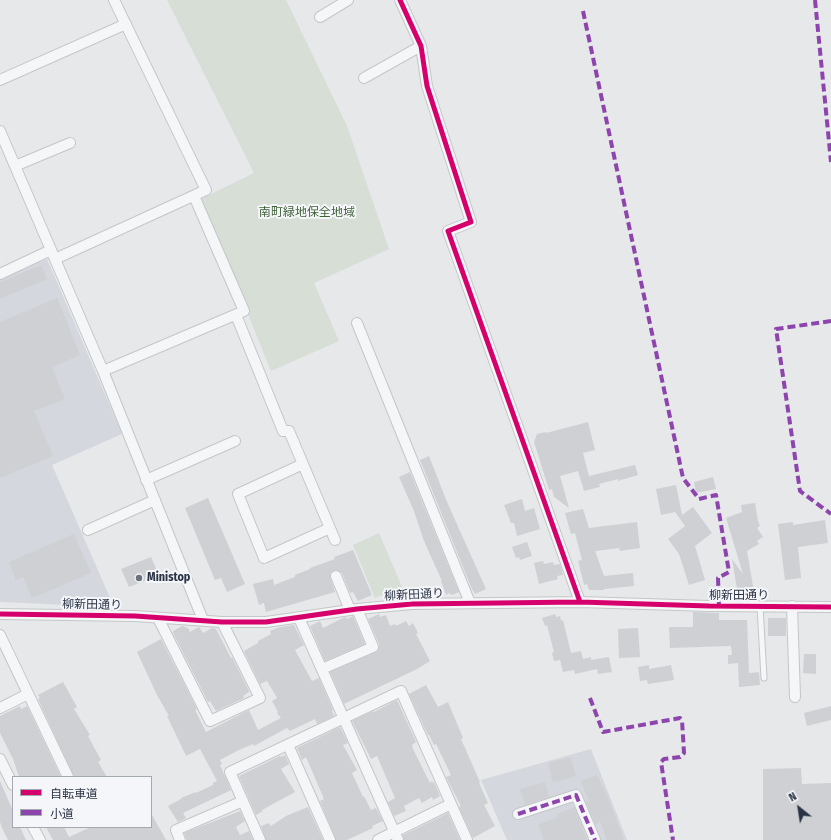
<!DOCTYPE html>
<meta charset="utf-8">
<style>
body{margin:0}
#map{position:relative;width:831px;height:840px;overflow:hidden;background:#e6e8ea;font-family:"Fira Sans Condensed","Noto Sans JP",sans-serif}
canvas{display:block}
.legend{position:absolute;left:12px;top:776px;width:140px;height:52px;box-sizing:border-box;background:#f4f6f9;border:1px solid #a4a8b1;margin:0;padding:5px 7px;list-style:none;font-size:12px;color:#2b3445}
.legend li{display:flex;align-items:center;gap:8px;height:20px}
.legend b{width:20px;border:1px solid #a4a8b1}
.north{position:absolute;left:779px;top:788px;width:40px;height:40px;-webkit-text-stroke:3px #f4f6f9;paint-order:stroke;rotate:330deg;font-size:11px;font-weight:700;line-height:16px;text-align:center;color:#2b3445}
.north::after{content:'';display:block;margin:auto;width:14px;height:18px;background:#2b3445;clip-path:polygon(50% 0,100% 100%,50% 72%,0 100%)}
</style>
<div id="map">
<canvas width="831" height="840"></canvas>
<ul class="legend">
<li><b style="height:5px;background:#d6006c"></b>自転車道</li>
<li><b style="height:5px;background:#8e44ad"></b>小道</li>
</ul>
<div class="north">N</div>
</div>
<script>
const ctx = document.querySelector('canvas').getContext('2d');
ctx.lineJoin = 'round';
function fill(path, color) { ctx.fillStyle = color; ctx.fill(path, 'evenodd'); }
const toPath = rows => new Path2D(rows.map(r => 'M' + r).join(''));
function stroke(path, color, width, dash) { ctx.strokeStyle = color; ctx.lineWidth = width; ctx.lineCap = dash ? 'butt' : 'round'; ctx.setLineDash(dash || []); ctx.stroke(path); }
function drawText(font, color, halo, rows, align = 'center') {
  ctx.font = font + ' "Fira Sans Condensed","Noto Sans JP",sans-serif'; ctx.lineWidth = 4; ctx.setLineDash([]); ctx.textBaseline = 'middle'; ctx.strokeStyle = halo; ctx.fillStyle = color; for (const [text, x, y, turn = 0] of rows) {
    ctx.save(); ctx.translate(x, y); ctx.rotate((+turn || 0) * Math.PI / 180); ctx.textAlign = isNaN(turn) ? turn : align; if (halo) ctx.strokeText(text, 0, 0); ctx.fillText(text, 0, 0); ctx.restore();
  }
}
fill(toPath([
 [47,259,122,434,52,465,114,607,0,602,0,279],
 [591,749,627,840,507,840,481,780]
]), '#d4d7dd');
fill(toPath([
 [167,0,286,0,347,126,389,249,314,283,339,341,271,371,201,199,254,173],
 [379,533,402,587,375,598,353,545]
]), '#d6ded6');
fill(toPath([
 [41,265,47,279,0,299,0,282],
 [57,298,80,355,52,367,65,399,34,411,53,456,0,478,0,322],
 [588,422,595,450,583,453,589,476,635,465,638,475,618,481,618,479,599,484,600,487,584,491,578,471,560,476,569,508,554,497,552,489,549,490,534,442,537,434,546,432,546,433],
 [429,456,447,502,486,589,475,594,471,587,420,460],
 [410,472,459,592,452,595,449,593,446,595,441,581,442,581,424,541,414,511,399,477],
 [713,477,716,489,696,493,694,482],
 [676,485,682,515,693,507,712,533,695,546,705,580,689,585,679,554,668,539,685,526,675,512,661,515,656,489],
 [208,498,245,584,227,592,221,578,215,580,185,508],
 [522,499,525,511,534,508,540,529,517,536,514,523,511,523,504,505],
 [755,503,758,521,760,526,757,528,763,537,757,541,759,544,747,551,754,592,738,595,732,559,743,574,726,518,742,512,741,505],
 [583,509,589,528,637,522,640,548,620,551,619,548,595,551,604,576,633,573,634,586,604,589,604,590,589,590,587,584,584,585,578,561,582,560,575,533,571,534,565,513],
 [825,520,828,543,798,547,801,578,785,580,778,524,793,522,793,525],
 [74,534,91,573,32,598,23,577,16,580,9,562],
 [527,542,532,556,520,560,519,557,516,558,512,547],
 [353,550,372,595,358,601,353,592,350,593,342,573,336,570,331,572,330,576,335,592,266,612,264,603,259,605,253,584,273,579,274,585,295,577,295,575,310,569,310,568,335,559,334,557],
 [151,557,159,575,129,587,121,569],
 [543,561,544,564,553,562,554,565,560,564,563,575,557,576,558,579,539,584,534,563],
 [693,612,719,613,719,620,747,620,749,673,759,672,760,685,739,687,738,663,728,664,728,655,732,655,731,646,670,648,669,627,693,627],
 [379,614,380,617,386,615,390,626,395,624,396,626,406,621,409,626,413,623,418,633,416,634,430,661,417,669,344,704,330,672,378,651,379,644,368,619],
 [555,614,556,617,560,616,561,621,563,620,571,653,581,651,583,659,591,657,591,660,609,657,612,672,598,674,597,669,575,674,574,670,563,672,560,660,554,661,552,653,554,652,547,625,545,626,542,618],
 [353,616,365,644,325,661,310,626,320,621,323,628,343,618,346,617,347,619],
 [768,618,786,618,786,636,768,636],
 [294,625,304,645,295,650,312,681,319,678,333,710,332,711,334,716,317,724,315,719,290,731,287,728,254,746,253,744,239,750,220,760,222,764,220,765,231,790,183,813,186,818,178,822,168,806,181,799,181,798,196,792,196,793,213,785,213,783,217,781,200,749,186,756,167,716,169,716,157,695,137,652,161,639,197,709,195,710,206,732,249,710,258,730,281,718,277,713,278,712,272,701,277,698,267,681,260,684,244,651,258,643,258,641,271,634,270,631,280,627],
 [182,626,188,628,190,632,199,627,203,633,212,628,216,629,231,658,232,657,249,691,249,692,243,696,244,698,216,711,210,701,208,702,173,633,173,631],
 [638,628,640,657,619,658,618,629],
 [804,654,816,654,816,674,803,673],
 [649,665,649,669,671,665,674,680,648,684,647,680,640,681,638,667],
 [63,682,77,707,74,709,90,735,88,736,101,760,98,762,107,777,74,777,38,699,40,698,38,695],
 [426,685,438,707,448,702,463,738,461,739,480,782,479,783,488,803,484,805,495,826,473,838,459,807,461,806,446,777,451,775,436,744,434,745,429,735,428,735,409,694],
 [397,700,416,742,412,745,413,749,430,783,432,781,433,783,434,782,440,796,433,800,432,797,422,803,419,798,404,806,406,811,394,816,388,802,395,798,377,756,371,759,352,721,373,711,374,712],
 [20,706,21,709,27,706,61,777,19,777,13,759,0,733,0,716],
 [831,706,831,720,807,726,804,713],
 [340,727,348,743,343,745,357,770,352,773,363,797,364,796,371,810,376,808,383,821,372,826,373,828,347,840,336,840,320,801,324,799,306,757,302,760,297,748],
 [285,755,289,764,281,769,295,792,262,810,263,811,256,815,239,776,280,756,281,757],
 [571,757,576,776,553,782,548,763],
 [801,768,802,784,831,783,831,840,763,840,763,769],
 [597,775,609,800,624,840,607,840,600,821,596,825,586,802,589,801,581,781],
 [0,781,13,811,13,827,20,827,26,840,8,840,3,830,0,822],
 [545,782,549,797,525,805,520,789],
 [308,807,323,840,266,840,261,826,269,823,271,826,286,816],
 [574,807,587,840,544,840,538,825,558,817,557,814],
 [240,811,245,821,236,827,240,835,249,831,253,840,187,840,184,833],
 [151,813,166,840,53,840,46,827,64,827,69,837,91,827,151,827],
 [448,813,460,840,404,840,403,835]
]), '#ced0d3');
const lane = toPath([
 [760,606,764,678]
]);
const street = toPath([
 [400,0,421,46,427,86,471,222,448,231,580,602],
 [320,17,348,0],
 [364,78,421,46],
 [0,80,126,24],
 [0,131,103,371,203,620],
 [15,166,70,143],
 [55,259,206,190,114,0],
 [0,274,51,250],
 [236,315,283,431,289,431,335,540],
 [357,323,470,603],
 [103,371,244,311,194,196],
 [303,464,238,494,264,558,330,528],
 [146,480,235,441],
 [88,530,155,500],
 [336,576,350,610],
 [792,606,795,697],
 [0,614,135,616,222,622,266,622,357,609,412,604,580,602,709,606,831,607],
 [158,618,210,721,260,698,222,622],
 [299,618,398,840],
 [0,635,68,777],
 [322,669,373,647,357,609],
 [0,708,28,694],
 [288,745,330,840],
 [0,759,13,785],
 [518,814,576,795,595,840],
 [33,827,40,840],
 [180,840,176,830,243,801],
 [260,840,230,772,401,691,467,840],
 [378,840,451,804]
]);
stroke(lane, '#c4c6c8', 7);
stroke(street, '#c4c6c8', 12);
stroke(lane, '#f5f6f7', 5);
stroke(street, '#f5f6f7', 10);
stroke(toPath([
 [815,0,831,162],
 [583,11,683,478,699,499,716,495,729,572,718,578,719,606],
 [831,321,776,329,800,491,831,514],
 [590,698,603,732,680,718,682,720,684,753,680,757,664,759,661,762,673,840],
 [518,814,576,795,595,840]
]), '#8e44ad', 4, [8, 4]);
stroke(toPath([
 [400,0,421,46,427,86,471,222,448,231,580,602],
 [0,614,135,616,222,622,266,622,357,609,412,604,580,602,709,606,831,607]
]), '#d6006c', 5);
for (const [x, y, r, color] of [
 [139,578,4,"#6c737f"]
]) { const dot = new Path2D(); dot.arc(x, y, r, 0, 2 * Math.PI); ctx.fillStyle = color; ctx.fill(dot); stroke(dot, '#f4f6f9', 1.5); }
drawText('12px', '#3f6138', '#f4f6f9', [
 ["南町緑地保全地域",307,213]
]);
drawText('bold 12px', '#2b3445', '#f4f6f9', [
 ["Ministop",147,578]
], 'left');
drawText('12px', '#2b3445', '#f4f6f9', [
 ["柳新田通り",414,595,-3],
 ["柳新田通り",739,596],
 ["柳新田通り",92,605,1]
]);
</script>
